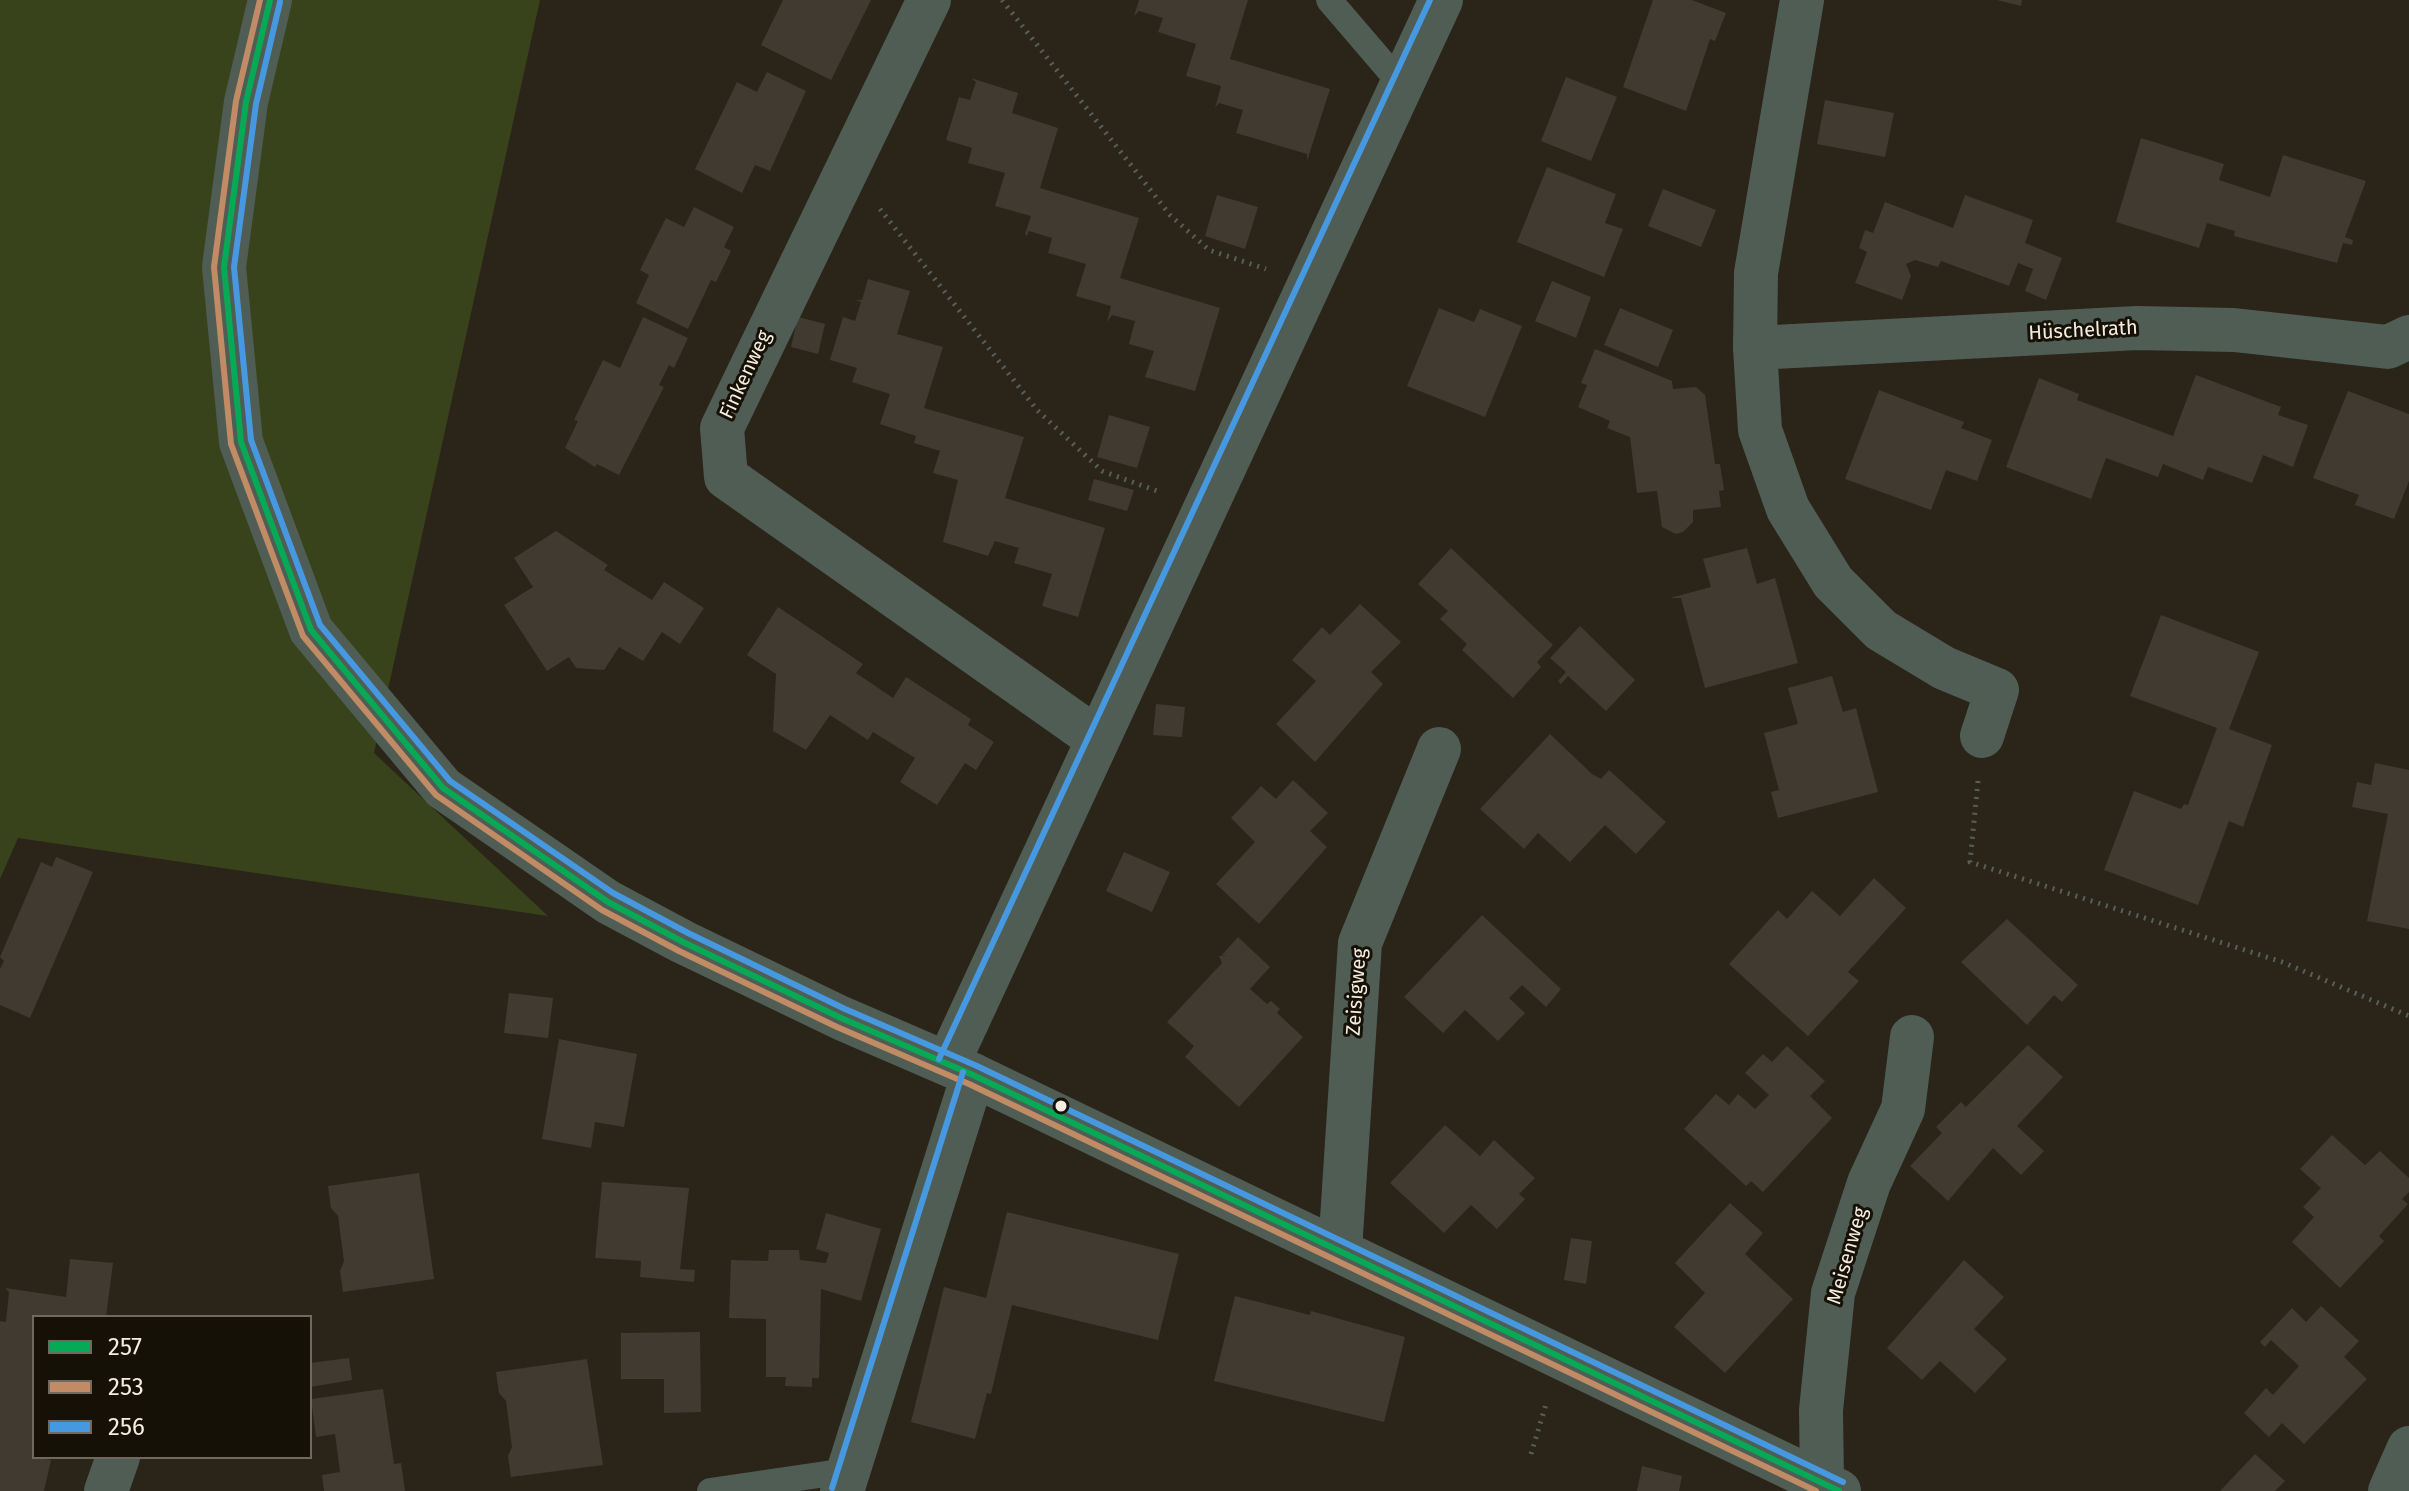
<!DOCTYPE html>
<meta charset="utf-8">
<style>
body{margin:0}
#map{position:relative;width:2409px;height:1491px;overflow:hidden;background:#2b2419;font-family:"Fira Sans",sans-serif}
canvas{display:block}
.legend{position:absolute;left:32px;top:1315px;width:280px;height:144px;box-sizing:border-box;background:#161107;border:2px solid #70695e;margin:0;padding:10px 14px;list-style:none;font-size:24px;color:#f6ede0}
.legend li{display:flex;align-items:center;gap:16px;height:40px}
.legend b{width:40px;border:2px solid #70695e}
</style>
<div id="map">
<canvas width="2409" height="1491"></canvas>
<ul class="legend">
<li><b style="height:10px;background:#06aa56"></b>257</li>
<li><b style="height:10px;background:#c18c65"></b>253</li>
<li><b style="height:10px;background:#4699e1"></b>256</li>
</ul>
</div>
<script>
const ctx = document.querySelector('canvas').getContext('2d');
ctx.lineJoin = 'round';
function fill(path, color) { ctx.fillStyle = color; ctx.fill(path, 'evenodd'); }
const toPath = rows => new Path2D(rows.map(r => 'M' + r).join(''));
function stroke(path, color, width, dash) { ctx.strokeStyle = color; ctx.lineWidth = width; ctx.lineCap = dash ? 'butt' : 'round'; ctx.setLineDash(dash || []); ctx.stroke(path); }
function drawText(font, color, halo, rows, align = 'center') {
  ctx.font = font + ' "Fira Sans",sans-serif'; ctx.lineWidth = 6; ctx.setLineDash([]); ctx.textBaseline = 'middle'; ctx.strokeStyle = halo; ctx.fillStyle = color; for (const [text, x, y, turn = 0] of rows) {
    ctx.save(); ctx.translate(x, y); ctx.rotate((+turn || 0) * Math.PI / 180); ctx.textAlign = isNaN(turn) ? turn : align; if (halo) ctx.strokeText(text, 0, 0); ctx.fillText(text, 0, 0); ctx.restore();
  }
}
fill(toPath([
 [0,0,540,0,374,753,548,916,18,838,0,879]
]), '#38431c');
fill(toPath([
 [783,0,871,0,831,80,761,45],
 [1139,0,1248,0,1230,59,1330,89,1307,161,1307,154,1236,133,1243,110,1219,103,1215,108,1221,86,1186,76,1196,44,1158,32,1163,18,1139,11,1134,16],
 [1653,0,1692,0,1726,13,1715,41,1710,39,1686,111,1623,87],
 [1997,0,2022,0,2021,6],
 [767,72,806,91,770,171,755,165,742,193,695,169,737,82,757,92],
 [1566,77,1617,97,1591,161,1541,141],
 [971,78,1018,93,1012,113,1058,128,1040,188,1139,218,1120,278,1220,308,1195,391,1145,377,1154,351,1129,344,1135,321,1112,315,1107,322,1111,306,1076,296,1086,264,1048,253,1052,238,1029,231,1027,236,1025,234,1031,216,995,206,1005,173,968,163,972,148,946,140,959,97,970,100,976,82],
 [1825,100,1894,113,1885,157,1817,144],
 [2141,138,2224,164,2219,180,2270,197,2283,155,2366,181,2345,237,2353,240,2352,245,2343,243,2337,263,2234,236,2235,231,2207,223,2199,248,2116,222],
 [1547,167,1616,194,1605,223,1623,229,1604,277,1517,242],
 [1663,189,1716,210,1701,247,1648,226],
 [1217,195,1258,207,1245,249,1205,236],
 [1965,195,2033,220,2025,243,2062,258,2046,300,2025,291,2033,269,2018,263,2009,286,1941,261,1938,267,1915,260,1906,264,1911,276,1902,300,1855,283,1867,252,1859,248,1865,230,1873,233,1885,202,1953,228],
 [694,207,734,227,724,247,731,251,716,282,711,280,688,329,636,303,649,275,640,270,666,218,684,227],
 [868,279,910,291,897,334,943,347,924,408,1024,437,1005,498,1105,528,1078,617,1042,606,1052,574,1014,563,1019,548,995,541,988,556,943,542,958,480,933,473,940,451,914,443,916,436,880,424,890,394,852,382,857,368,830,360,843,317,855,321,861,302,856,300,862,300],
 [1552,281,1591,297,1576,338,1535,321],
 [1439,308,1474,322,1480,309,1522,326,1485,417,1407,386],
 [1620,308,1673,330,1658,367,1604,345],
 [643,317,688,338,674,368,669,365,659,385,664,387,619,475,597,464,595,467,565,448,578,421,574,420,603,360,620,368],
 [798,317,825,324,818,354,791,347],
 [1595,349,1672,381,1673,389,1696,387,1705,395,1715,464,1720,464,1724,490,1719,491,1721,507,1693,510,1693,522,1683,532,1676,534,1662,527,1657,491,1637,493,1630,437,1607,428,1610,421,1578,407,1587,385,1581,383],
 [2196,375,2281,407,2278,415,2308,425,2293,467,2263,455,2252,483,2208,467,2203,480,2163,464,2158,477,2106,458,2091,499,2006,467,2039,378,2079,394,2077,400,2173,436],
 [1879,390,1964,422,1961,428,1992,440,1977,481,1946,470,1931,510,1845,479],
 [2348,391,2409,414,2409,481,2394,519,2355,505,2359,495,2313,478],
 [1109,415,1150,427,1137,468,1097,457],
 [1094,479,1134,490,1127,511,1088,500],
 [556,531,608,565,604,570,652,600,664,582,704,608,680,644,662,632,643,661,619,647,604,670,576,668,569,657,547,671,504,605,533,587,514,558],
 [1451,548,1553,645,1537,662,1541,667,1513,698,1462,650,1467,644,1440,619,1448,611,1418,584],
 [1747,548,1757,584,1775,578,1798,663,1705,688,1681,598,1670,598,1711,587,1703,559],
 [1360,604,1401,642,1371,672,1383,684,1315,762,1276,724,1316,681,1292,660,1322,627,1330,635],
 [778,607,863,664,856,673,893,698,906,677,971,719,968,725,994,742,976,770,965,763,937,805,900,782,915,758,873,732,868,740,830,715,806,750,773,731,776,674,747,655],
 [2161,615,2259,652,2229,729,2272,745,2243,827,2229,821,2198,905,2104,870,2134,791,2181,809,2184,804,2188,805,2217,728,2130,696],
 [1580,626,1635,680,1606,711,1568,676,1561,684,1558,681,1566,672,1550,658],
 [1832,676,1843,712,1856,708,1878,792,1778,818,1771,792,1779,790,1764,733,1798,724,1788,688],
 [1156,704,1185,707,1182,737,1153,735],
 [1550,734,1592,774,1601,779,1609,770,1666,822,1636,854,1605,825,1570,862,1538,833,1524,849,1480,809],
 [2375,763,2409,770,2409,929,2367,921,2388,814,2352,807,2357,782,2371,785],
 [1293,780,1328,813,1310,831,1327,847,1259,924,1216,884,1255,842,1231,818,1261,786,1276,799],
 [1124,852,1170,872,1152,912,1106,891],
 [56,857,93,872,30,1018,0,1005,0,969,4,961,0,957,41,862,52,867],
 [1874,878,1906,908,1848,972,1859,981,1808,1036,1729,964,1778,910,1787,919,1812,891,1840,916],
 [1482,915,1561,989,1546,1007,1522,985,1509,998,1525,1013,1498,1041,1465,1010,1443,1033,1404,997],
 [2007,919,2078,985,2062,1002,2054,995,2027,1025,1961,962],
 [1238,937,1270,967,1250,989,1267,1004,1271,1001,1280,1009,1277,1013,1303,1037,1239,1107,1185,1057,1194,1046,1167,1022,1222,963,1219,956,1228,955,1222,955],
 [509,993,553,998,548,1038,504,1033],
 [559,1039,637,1054,624,1127,595,1122,591,1148,542,1139],
 [2028,1045,2063,1077,2017,1126,2044,1151,2021,1175,1993,1148,1948,1201,1910,1166,1942,1133,1936,1127,1961,1102,1966,1107],
 [1787,1046,1825,1081,1810,1096,1832,1118,1763,1192,1751,1181,1746,1186,1684,1129,1716,1094,1729,1105,1738,1094,1755,1109,1769,1095,1745,1073,1763,1054,1772,1062],
 [1445,1125,1480,1156,1494,1140,1535,1178,1519,1194,1525,1199,1497,1229,1471,1205,1444,1233,1390,1183],
 [2332,1135,2365,1165,2380,1151,2409,1178,2409,1192,2402,1199,2408,1204,2379,1236,2384,1241,2340,1288,2292,1242,2314,1217,2303,1207,2321,1188,2300,1169],
 [419,1173,434,1279,343,1292,340,1271,344,1261,338,1216,331,1208,328,1186],
 [602,1182,689,1188,680,1269,695,1270,694,1282,640,1277,641,1261,595,1258],
 [1730,1203,1763,1233,1745,1254,1793,1299,1725,1373,1674,1327,1705,1293,1675,1263],
 [1007,1212,1179,1254,1158,1340,1012,1305,991,1394,987,1393,975,1439,911,1422,944,1287,986,1298],
 [826,1213,881,1229,861,1301,821,1289,819,1378,812,1378,812,1387,785,1386,786,1377,766,1377,766,1319,729,1318,731,1260,768,1261,769,1250,799,1250,800,1260,826,1263,829,1253,816,1249],
 [1571,1238,1592,1241,1586,1284,1564,1280],
 [70,1259,113,1263,106,1317,34,1317,34,1457,51,1460,44,1491,0,1491,0,1321,6,1322,9,1292,5,1288,66,1297],
 [1964,1260,2004,1297,1974,1329,2007,1359,1975,1393,1940,1361,1922,1380,1887,1348],
 [1235,1296,1310,1315,1311,1311,1405,1337,1384,1422,1214,1381],
 [2321,1306,2359,1341,2344,1357,2367,1379,2304,1444,2282,1423,2269,1437,2244,1413,2266,1388,2273,1395,2299,1366,2271,1340,2265,1347,2260,1342,2292,1308,2306,1322],
 [700,1332,701,1412,664,1413,664,1379,621,1379,621,1333],
 [349,1358,352,1380,310,1387,310,1363],
 [587,1359,603,1465,511,1477,508,1456,512,1447,506,1401,499,1393,496,1372],
 [383,1389,394,1464,401,1463,405,1491,324,1491,322,1475,340,1472,335,1434,316,1437,311,1399],
 [2255,1454,2285,1481,2275,1491,2220,1491],
 [1642,1466,1682,1476,1679,1491,1637,1491]
]), '#403a31');
stroke(toPath([
 [1002,0,1170,215,1209,250,1266,269],
 [880,209,1037,410,1102,471,1160,492],
 [1978,781,1970,862,2282,962,2409,1016],
 [1531,1454,1547,1401]
]), '#565f58', 5, [2, 6]);
stroke(toPath([
 [1329,0,1401,84],
 [710,1491,846,1471]
]), '#4f5d55', 26);
stroke(toPath([
 [929,0,722,428,726,477,1096,738],
 [1802,0,1756,273,1755,348,1760,430,1788,509,1833,582,1881,630,1944,668,1997,690,1982,736],
 [1755,348,2137,328,2234,330,2388,347,2409,337],
 [948,1063,1441,0],
 [1340,1250,1360,943,1439,749],
 [1822,1483,1821,1410,1833,1293,1869,1183,1903,1109,1912,1037],
 [106,1491,118,1457],
 [842,1491,973,1075],
 [2390,1491,2409,1448]
]), '#4f5d55', 44);
stroke(toPath([
 [270,0,246,102,224,267,241,442,311,630,443,788,608,902,683,942,841,1018,973,1075,1839,1491]
]), '#4f5d55', 44);
stroke(toPath([
 [270,0,246,102,224,267,241,442,311,630,443,788,608,902,683,942,841,1018,973,1075,1839,1491]
]), '#06aa56', 6);
stroke(toPath([
 [260,0,236,101,214,267,231,444,303,636,436,795,602,910,679,951,837,1027,969,1084,1816,1491]
]), '#c18c65', 6);
stroke(toPath([
 [280,2,256,104,234,267,251,440,320,625,450,781,613,893,688,933,845,1009,977,1066,1843,1482],
 [939,1059,1430,0],
 [832,1488,963,1072]
]), '#4699e1', 6);
for (const [x, y, r, color] of [
 [1061,1106,7,"#f6ede0"]
]) { const dot = new Path2D(); dot.arc(x, y, r, 0, 2 * Math.PI); ctx.fillStyle = color; ctx.fill(dot); stroke(dot, '#161107', 3); }
drawText('20px', '#f6ede0', '#161107', [
 ["Hüschelrath",2083,331,-3],
 ["Finkenweg",746,375,-65],
 ["Zeisigweg",1357,992,-86],
 ["Meisenweg",1848,1256,-74]
]);
</script>
